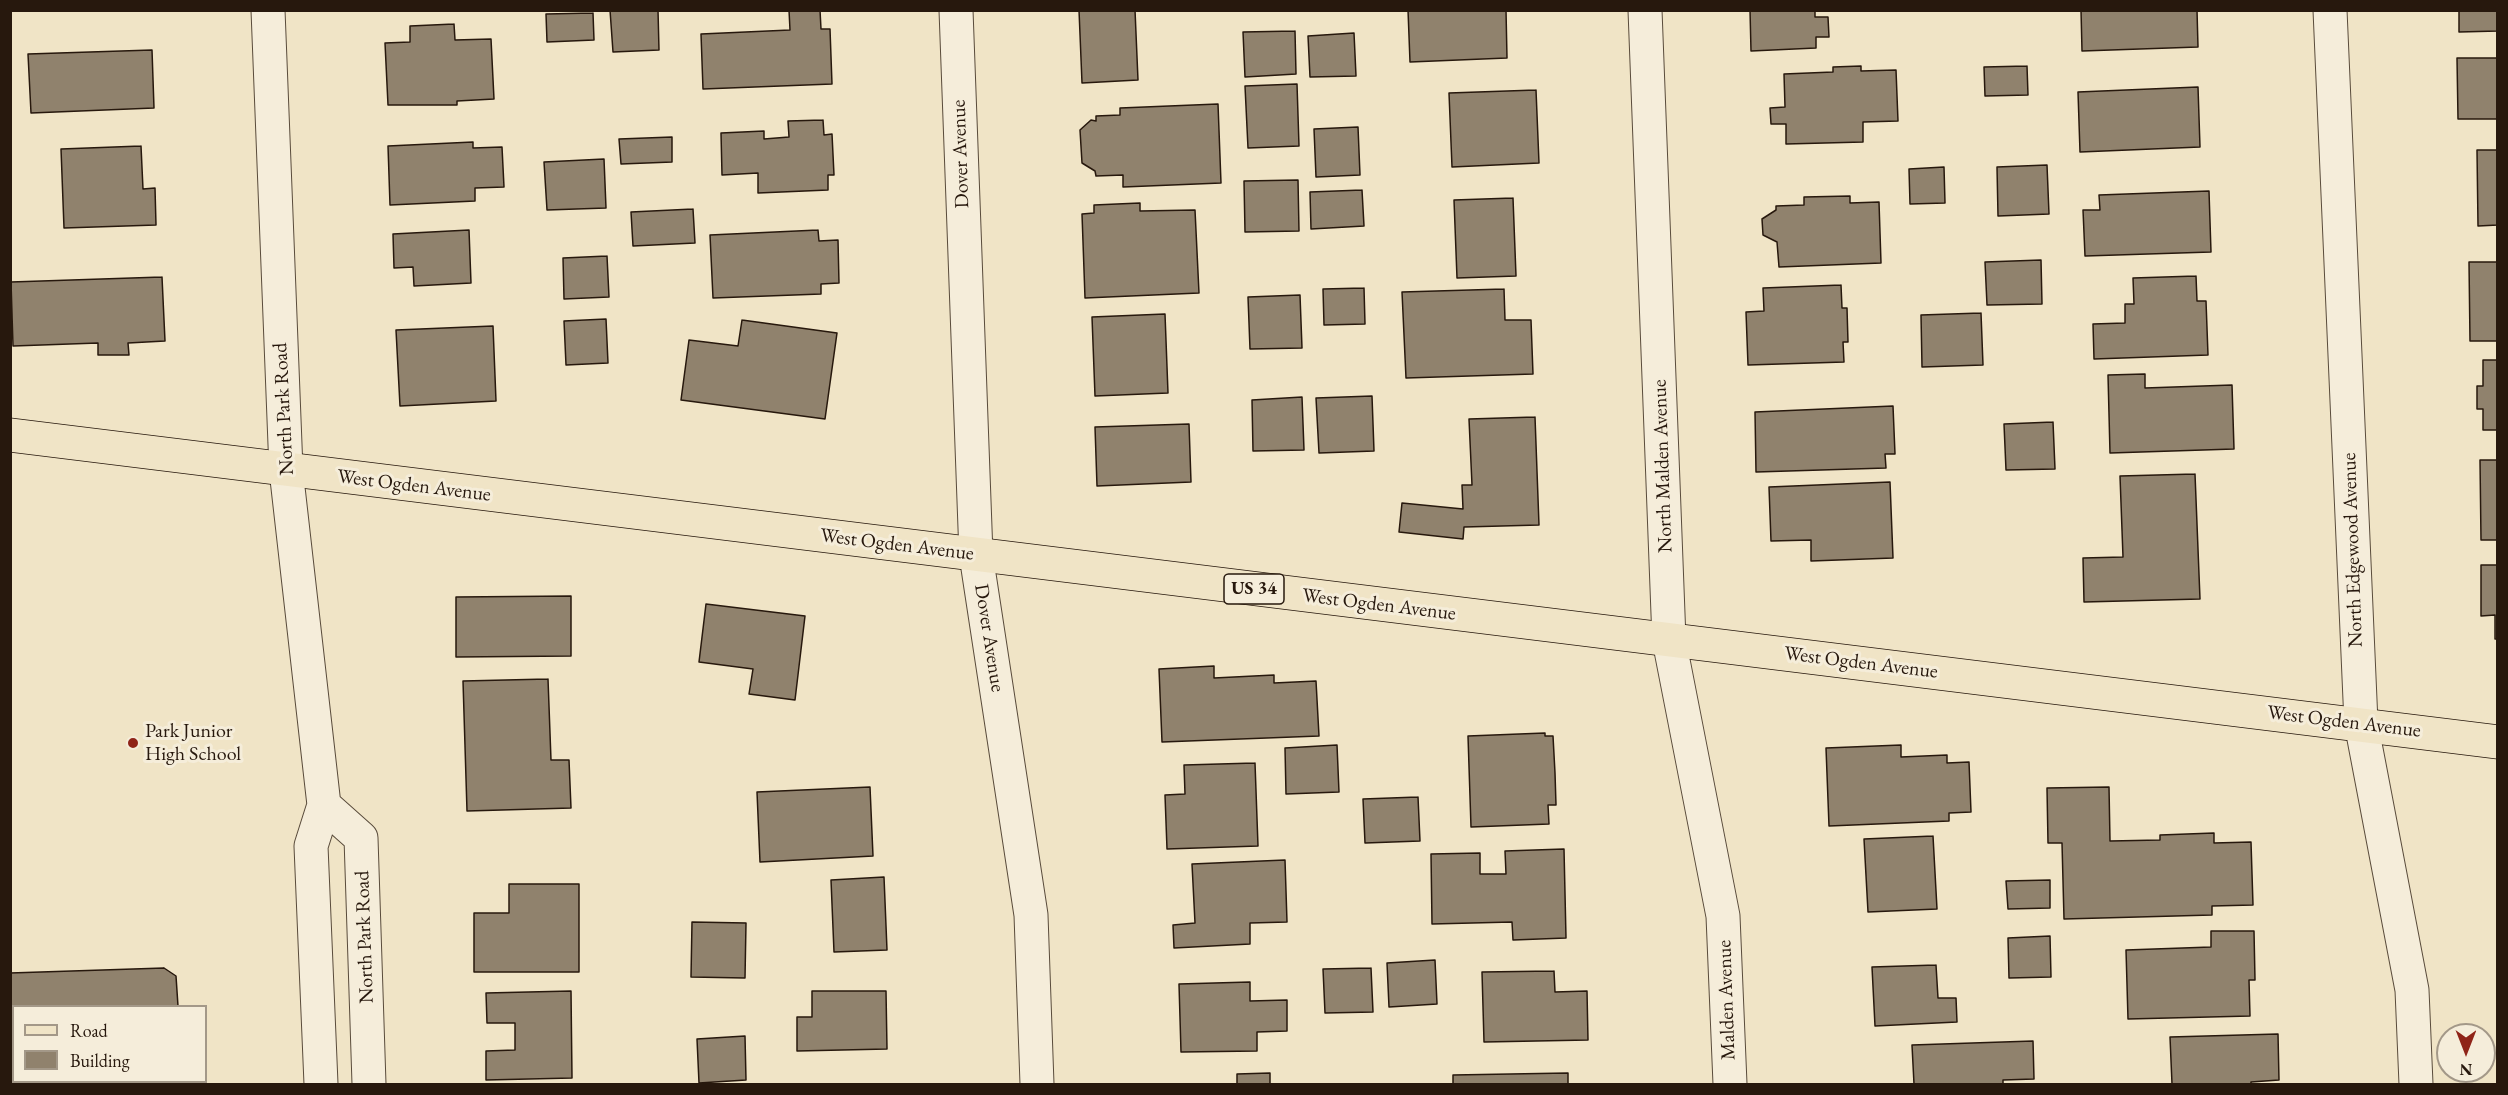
<!DOCTYPE html>
<style>
body{margin:0}
#map{position:relative;width:2508px;height:1095px;overflow:hidden;background:#f0e4c6;font-family:"EB Garamond",serif}
canvas{display:block}
.frame{position:absolute;inset:0;border:12px solid #27180d;pointer-events:none}
.legend{position:absolute;left:12px;top:1005px;width:195px;height:78px;box-sizing:border-box;background:#f5edda;border:2px solid #a39888;margin:0;padding:8px 10px;list-style:none;font-size:18px;color:#27180d}
.legend li{display:flex;align-items:center;gap:12px;height:30px}
.legend b{width:30px;border:2px solid #a39888}
.north{position:absolute;left:2436px;top:1023px;width:60px;height:60px;box-sizing:border-box;background:#f5edda;border:2px solid #a39888;border-radius:50%;rotate:180deg;font-size:16px;font-weight:700;line-height:24px;text-align:center;color:#27180d}
.north::after{content:'';display:block;margin:auto;width:21px;height:27px;background:#8f2418;clip-path:polygon(50% 0,100% 100%,50% 72%,0 100%)}
</style>
<div id="map">
<canvas width="2508" height="1095"></canvas>
<div class="frame"></div>
<ul class="legend">
<li><b style="height:8px;background:#f0e4c6"></b>Road</li>
<li><b style="height:16px;background:#90826d"></b>Building</li>
</ul>
<div class="north">N</div>
</div>
<script>
const ctx = document.querySelector('canvas').getContext('2d');
ctx.lineJoin = 'round';
function fill(path, color) { ctx.fillStyle = color; ctx.fill(path, 'evenodd'); }
const toPath = rows => new Path2D(rows.map(r => 'M' + r).join(''));
function stroke(path, color, width, dash) { ctx.strokeStyle = color; ctx.lineWidth = width; ctx.lineCap = dash ? 'butt' : 'round'; ctx.setLineDash(dash || []); ctx.stroke(path); }
function drawText(font, color, halo, rows, align = 'center') {
  ctx.font = font + ' "EB Garamond",serif'; ctx.lineWidth = 6; ctx.setLineDash([]); ctx.textBaseline = 'middle'; ctx.strokeStyle = halo; ctx.fillStyle = color; for (const [text, x, y, turn = 0] of rows) {
    ctx.save(); ctx.translate(x, y); ctx.rotate((+turn || 0) * Math.PI / 180); ctx.textAlign = isNaN(turn) ? turn : align; if (halo) ctx.strokeText(text, 0, 0); ctx.fillText(text, 0, 0); ctx.restore();
  }
}
const building = toPath([
 [610,10,658,10,659,50,613,52,610,10],
 [789,10,820,10,821,29,830,29,832,84,703,89,701,34,790,30,789,10],
 [1079,10,1135,10,1138,80,1082,83,1079,10],
 [1408,10,1506,10,1507,58,1410,62,1408,10],
 [1750,10,1815,10,1815,17,1828,17,1829,37,1816,37,1816,48,1751,51,1750,10],
 [2081,10,2197,10,2198,47,2082,51,2081,10],
 [2459,10,2498,10,2498,31,2459,32,2459,10],
 [593,13,594,40,547,42,546,14,593,13],
 [454,24,455,40,491,39,494,99,457,101,457,105,388,105,385,43,410,42,410,26,454,24],
 [1295,31,1296,74,1245,77,1243,32,1295,31],
 [1354,33,1356,76,1310,77,1308,36,1354,33],
 [152,50,154,108,31,113,28,54,152,50],
 [2457,58,2498,58,2498,119,2458,119,2457,58],
 [1861,66,1861,71,1896,70,1898,121,1863,122,1863,142,1786,144,1786,124,1771,124,1770,108,1785,107,1784,74,1833,72,1833,67,1861,66],
 [2027,66,2028,95,1985,96,1984,67,2027,66],
 [1297,84,1299,146,1248,148,1245,86,1297,84],
 [2198,87,2200,147,2080,152,2078,92,2198,87],
 [1536,90,1539,163,1452,167,1449,93,1536,90],
 [1218,104,1221,183,1123,187,1123,175,1096,176,1095,171,1082,163,1080,130,1091,120,1096,121,1096,116,1120,115,1120,108,1218,104],
 [823,120,824,135,832,134,834,175,828,175,828,190,758,193,758,173,722,175,721,133,764,131,764,139,789,137,788,121,823,120],
 [1358,127,1360,175,1316,177,1314,129,1358,127],
 [672,137,672,162,621,164,619,139,672,137],
 [473,142,473,148,502,147,504,187,475,188,475,201,390,205,388,146,473,142],
 [141,146,143,189,155,188,156,225,64,228,61,149,141,146],
 [2477,150,2498,150,2498,225,2478,226,2477,150],
 [604,159,606,208,547,210,544,162,604,159],
 [2047,165,2049,214,1998,216,1997,167,2047,165],
 [1944,167,1945,203,1910,204,1909,169,1944,167],
 [1298,180,1299,231,1245,232,1244,181,1298,180],
 [1362,190,1364,226,1311,229,1310,192,1362,190],
 [2209,191,2211,252,2085,256,2083,210,2100,210,2099,195,2209,191],
 [1850,196,1850,203,1879,202,1881,263,1779,267,1777,242,1763,235,1762,219,1776,210,1776,206,1804,205,1804,197,1850,196],
 [1513,198,1516,276,1457,278,1454,200,1513,198],
 [1140,203,1140,211,1195,210,1199,293,1085,298,1082,214,1094,213,1094,205,1140,203],
 [693,209,695,243,633,246,631,212,693,209],
 [469,230,471,283,414,286,413,267,394,268,393,234,469,230],
 [818,230,819,241,838,240,839,283,821,284,821,294,713,298,710,235,818,230],
 [607,256,609,297,564,299,563,258,607,256],
 [2041,260,2042,304,1987,305,1985,262,2041,260],
 [2469,262,2498,262,2498,341,2470,341,2469,262],
 [2196,276,2197,301,2206,301,2208,355,2094,359,2093,324,2125,323,2125,304,2134,304,2133,278,2196,276],
 [162,277,165,341,128,343,129,355,98,355,98,343,13,346,11,282,162,277],
 [1841,285,1842,308,1847,308,1848,342,1843,342,1844,362,1748,365,1746,312,1764,311,1763,288,1841,285],
 [1364,288,1365,324,1324,325,1323,289,1364,288],
 [1504,289,1505,320,1531,320,1533,374,1406,378,1402,292,1504,289],
 [1300,295,1302,348,1250,349,1248,297,1300,295],
 [1981,313,1983,365,1922,367,1921,315,1981,313],
 [1165,314,1168,393,1095,396,1092,317,1165,314],
 [606,319,608,363,566,365,564,321,606,319],
 [742,320,837,333,825,419,681,400,689,340,738,346,742,320],
 [493,326,496,401,400,406,396,330,493,326],
 [2483,360,2498,360,2498,430,2483,430,2483,409,2477,409,2477,386,2483,386,2483,360],
 [2145,374,2145,388,2232,385,2234,449,2110,453,2108,375,2145,374],
 [1372,396,1374,451,1319,453,1316,398,1372,396],
 [1302,397,1304,450,1253,451,1252,400,1302,397],
 [1893,406,1895,454,1885,454,1886,468,1756,472,1755,412,1893,406],
 [1535,417,1539,525,1464,527,1463,539,1399,532,1402,503,1463,509,1462,485,1472,485,1469,419,1535,417],
 [2053,422,2055,469,2006,470,2004,424,2053,422],
 [1189,424,1191,482,1097,486,1095,427,1189,424],
 [2480,460,2498,460,2498,540,2481,540,2480,460],
 [2195,474,2200,599,2084,602,2083,558,2123,557,2120,476,2195,474],
 [1890,482,1893,558,1811,561,1811,540,1771,541,1769,487,1890,482],
 [2481,565,2498,565,2498,639,2495,639,2495,615,2481,616,2481,565],
 [571,596,571,656,456,657,456,597,571,596],
 [706,604,805,616,795,700,749,694,753,669,699,662,706,604],
 [1214,666,1214,678,1274,675,1274,683,1316,681,1319,736,1162,742,1159,669,1214,666],
 [548,679,551,760,569,760,571,808,467,811,463,681,548,679],
 [1545,733,1545,736,1553,736,1555,773,1556,805,1548,805,1549,824,1471,827,1468,736,1545,733],
 [1337,745,1339,792,1286,794,1285,748,1337,745],
 [1901,745,1901,757,1947,755,1947,763,1969,762,1971,812,1949,813,1949,821,1829,826,1826,748,1901,745],
 [1255,763,1258,846,1167,849,1165,795,1185,794,1184,765,1255,763],
 [870,787,873,856,760,862,757,792,870,787],
 [2109,787,2110,841,2160,840,2160,835,2214,833,2214,843,2251,842,2253,905,2212,906,2212,915,2064,919,2062,843,2048,843,2047,788,2109,787],
 [1418,797,1420,841,1365,843,1363,799,1418,797],
 [1933,836,1937,909,1868,912,1864,839,1933,836],
 [1564,849,1566,938,1513,940,1512,922,1432,924,1431,854,1480,853,1480,874,1506,874,1505,851,1564,849],
 [1285,860,1287,922,1250,923,1250,944,1174,948,1173,925,1195,923,1192,864,1285,860],
 [884,877,887,950,834,952,831,880,884,877],
 [2050,880,2050,908,2008,909,2006,881,2050,880],
 [509,884,579,884,579,972,474,972,474,913,509,913,509,884],
 [692,922,746,923,745,978,691,977,692,922],
 [2211,931,2254,931,2255,980,2249,980,2250,1016,2128,1019,2126,950,2211,947,2211,931],
 [2050,936,2051,977,2009,978,2008,938,2050,936],
 [1435,960,1437,1004,1389,1007,1387,963,1435,960],
 [1936,965,1938,998,1956,998,1957,1022,1875,1026,1872,967,1936,965],
 [164,968,176,976,178,1006,14,1006,14,1082,181,1082,181,1084,10,1084,10,973,164,968],
 [1371,968,1373,1012,1325,1013,1323,969,1371,968],
 [1554,971,1555,992,1587,991,1588,1040,1484,1042,1482,972,1554,971],
 [1250,982,1250,1001,1287,1000,1287,1031,1257,1032,1257,1051,1181,1052,1179,984,1250,982],
 [571,991,572,1078,486,1080,486,1051,515,1050,515,1023,487,1023,486,993,571,991],
 [812,991,886,991,887,1049,797,1051,797,1017,812,1017,812,991],
 [2278,1034,2279,1080,2251,1082,2251,1084,2172,1084,2170,1037,2278,1034],
 [745,1036,746,1080,699,1083,697,1039,745,1036],
 [2033,1041,2034,1079,2003,1080,2003,1084,1914,1084,1912,1045,2033,1041],
 [1270,1073,1270,1084,1237,1084,1237,1074,1270,1073],
 [1568,1073,1568,1084,1453,1084,1453,1075,1568,1073]
]);
fill(building, '#90826d');
stroke(building, '#27180d', 1.5);
const minor = toPath([
 [268,10,286,470,324,805,311,846,321,1084],
 [956,10,976,555,1031,915,1037,1084],
 [1645,10,1669,640,1723,916,1730,1084],
 [2330,10,2361,723,2412,990,2416,1084],
 [324,805,361,838,369,1084]
]);
const major = toPath([
 [10,435,2498,742]
]);
stroke(minor, '#594b3b', 35);
stroke(major, '#27180d', 35);
stroke(minor, '#f5edda', 33);
stroke(major, '#f0e4c6', 33);
for (const [x, y, r, color] of [
 [133,743,6,"#8f2418"]
]) { const dot = new Path2D(); dot.arc(x, y, r, 0, 2 * Math.PI); ctx.fillStyle = color; ctx.fill(dot); stroke(dot, '#f5edda', 2); }
for (const [x, y, w] of [
 [1254,589,60]
]) { const box = new Path2D(); box.roundRect(x - w / 2, y - 15, w, 30, 4.5); ctx.fillStyle = '#f5edda'; ctx.fill(box); stroke(box, '#27180d', 1.5); }
drawText('bold 18px', '#27180d', null, [
 ["US 34",1254,589]
]);
drawText('20px', '#27180d', '#f5edda', [
 ["Dover Avenue",961,154,-92],
 ["North Park Road",284,409,-93],
 ["North Malden Avenue",1663,466,-92],
 ["West Ogden Avenue",414,486,7],
 ["West Ogden Avenue",897,545,7],
 ["North Edgewood Avenue",2353,550,-92],
 ["West Ogden Avenue",1379,605,7],
 ["Dover Avenue",989,638,81],
 ["West Ogden Avenue",1861,663,7],
 ["West Ogden Avenue",2344,722,7],
 ["North Park Road",365,937,-92],
 ["Malden Avenue",1727,1000,-92]
]);
drawText('20px', '#27180d', '#f5edda', [
 ["Park Junior",145,732],
 ["High School",145,755]
], 'left');
</script>
